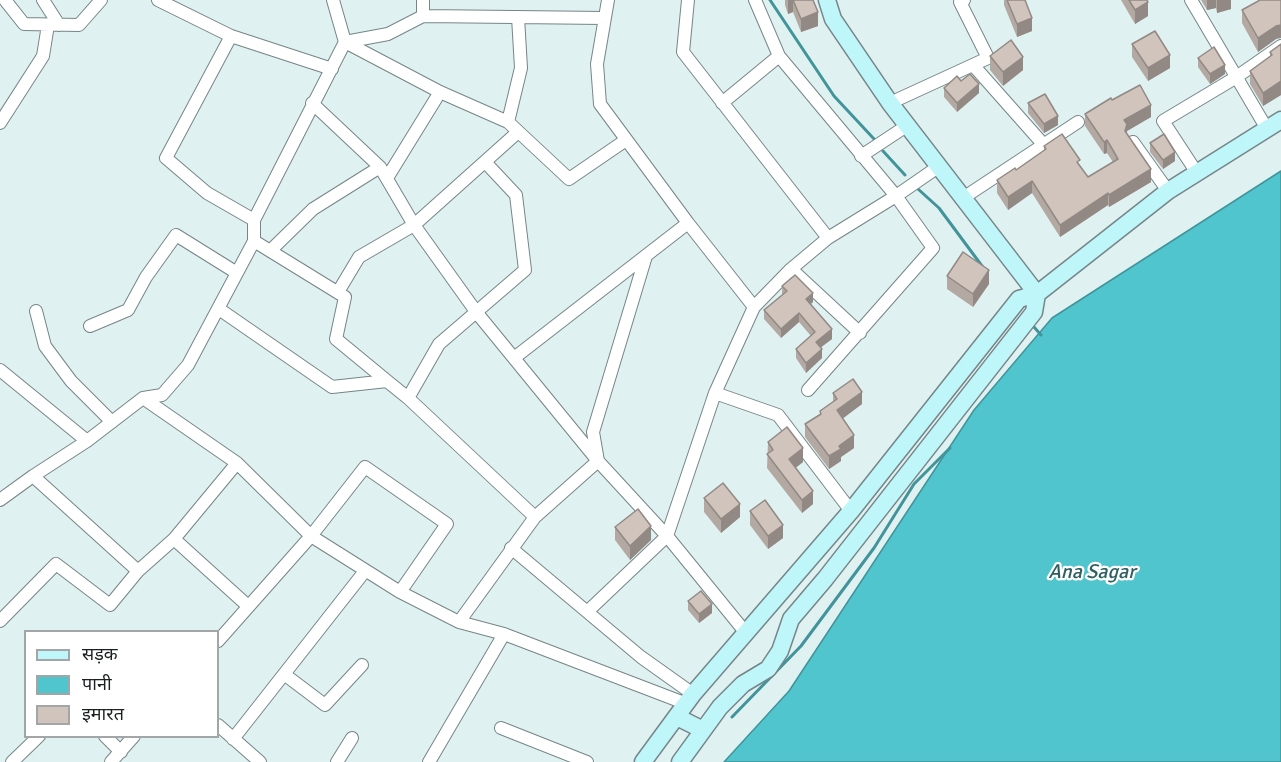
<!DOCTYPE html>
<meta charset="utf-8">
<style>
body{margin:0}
#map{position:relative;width:1281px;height:762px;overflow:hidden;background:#e0f1f2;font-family:Signika,"Noto Sans Devanagari",sans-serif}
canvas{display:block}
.legend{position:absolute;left:24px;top:630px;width:195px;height:108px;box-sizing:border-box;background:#fff;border:2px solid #a3a6a6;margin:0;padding:8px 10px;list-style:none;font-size:18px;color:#1a2020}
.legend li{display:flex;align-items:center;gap:12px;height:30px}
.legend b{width:30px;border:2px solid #a3a6a6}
</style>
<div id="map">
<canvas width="1281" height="762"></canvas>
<ul class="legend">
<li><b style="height:8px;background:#bff6fa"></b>सड़क</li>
<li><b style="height:16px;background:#50c5ce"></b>पानी</li>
<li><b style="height:16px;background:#d0c4bc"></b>इमारत</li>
</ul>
</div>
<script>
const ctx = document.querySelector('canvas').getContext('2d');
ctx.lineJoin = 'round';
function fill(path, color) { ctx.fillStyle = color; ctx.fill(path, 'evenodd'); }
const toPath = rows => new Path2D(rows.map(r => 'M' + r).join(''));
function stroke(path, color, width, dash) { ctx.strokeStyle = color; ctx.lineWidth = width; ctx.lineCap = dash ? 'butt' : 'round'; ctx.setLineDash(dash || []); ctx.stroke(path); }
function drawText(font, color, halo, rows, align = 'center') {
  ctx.font = font + ' Signika,sans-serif'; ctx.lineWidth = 4.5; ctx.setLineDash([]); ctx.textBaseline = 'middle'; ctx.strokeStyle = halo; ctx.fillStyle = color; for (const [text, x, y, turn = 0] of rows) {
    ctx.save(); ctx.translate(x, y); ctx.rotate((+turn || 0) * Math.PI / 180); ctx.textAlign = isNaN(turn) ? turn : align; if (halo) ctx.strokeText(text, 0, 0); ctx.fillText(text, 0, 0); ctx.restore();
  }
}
const water = toPath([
 [1281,171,1281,762,724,762,789,691,974,410,1052,318,1281,171]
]);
fill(water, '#50c5ce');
stroke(water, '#40949a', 1.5);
stroke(toPath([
 [770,0,834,96,875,140],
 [883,151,905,175],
 [918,189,939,208,982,266],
 [1034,327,1041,335],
 [732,717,801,646,874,548,914,484,950,448]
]), '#40949a', 3);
const street = toPath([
 [5,0,24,24,79,25,101,0],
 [43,0,59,25],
 [158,0,231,36,332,69],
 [423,0,423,16,605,18],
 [608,0,597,64,600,104,688,223,754,307],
 [688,0,683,52,828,238],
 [755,0,779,56,896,196,933,248,808,390],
 [1191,0,1267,129],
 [231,36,166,158,207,193,254,220],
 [345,42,440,92,508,122,569,179,626,140],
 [345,42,388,34,423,16],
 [973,65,1043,144],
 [312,103,380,167,414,225,477,313,598,461,667,536,746,633],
 [722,103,779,56],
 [890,103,988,58,960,2,964,0],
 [508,122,521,68,518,17],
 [0,123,43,56,48,25],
 [1133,142,1168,191],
 [861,156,908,125],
 [1197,173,1163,121,1235,78,1281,46],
 [387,178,440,92],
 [963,198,1078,122],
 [254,241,345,297,336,339,387,381],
 [271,250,313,209,380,167],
 [791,269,860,333],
 [338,292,359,257,414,225,518,132],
 [219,309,332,387,387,381,408,398,535,517],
 [36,311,45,346,71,381,112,422],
 [90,326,128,310,146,277,176,235,237,273],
 [514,358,688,223],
 [0,370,87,441],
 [715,393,778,415,851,511],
 [143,398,237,463,311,536,400,592,459,622,504,634,687,704],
 [408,398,439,344,525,270,516,195,486,163],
 [33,476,138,571],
 [0,500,33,476,87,441,143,398,162,395,188,365,254,241,254,220,345,42,333,0],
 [174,539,248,606],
 [511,548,641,657,693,694],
 [588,611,667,536,715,393,754,307,791,269,828,238,896,196,938,167],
 [0,621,56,564,110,605,138,571,174,539,237,463],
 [459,622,535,517,598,461,593,432,646,256],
 [218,641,311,536,365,467,447,524,400,592],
 [284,674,325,705,362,665],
 [218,725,260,762],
 [501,728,587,762],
 [105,736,121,752],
 [233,739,365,571],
 [12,762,39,736],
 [111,762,134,736],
 [337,762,352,738],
 [429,762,504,634]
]);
const secondary = toPath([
 [677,717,703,730],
 [643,762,693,694,851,511,1019,299,1037,294,1168,191,1281,120],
 [680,762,720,707,743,684,768,669,780,651,791,619,825,579,1034,312,1037,294,890,103,833,19,827,0]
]);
stroke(street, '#768587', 14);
stroke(secondary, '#768587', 19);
stroke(street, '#fff', 12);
stroke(secondary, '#bff6fa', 16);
fill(toPath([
 [785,0,813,0,818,26,801,32,793,12,788,14,785,5],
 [1004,0,1025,0,1032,31,1017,37,1004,5],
 [1121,0,1147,0,1148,16,1135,24],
 [1201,0,1231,0,1231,9,1217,13,1216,8,1207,10],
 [1242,10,1276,39,1258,52,1242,23],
 [1132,44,1170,68,1148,81,1132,57],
 [1281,44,1281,95,1263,106,1250,84,1250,71,1270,56,1270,52],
 [990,56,1023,70,1003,86,990,70],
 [1198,58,1225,74,1210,84,1198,67],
 [944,88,979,93,957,112,944,97],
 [1112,100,1151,117,1127,131,1127,134,1151,182,1109,207,1108,205,1060,237,1032,193,1008,210,997,193,997,180,1016,170,1044,151,1044,146,1080,166,1088,177,1113,162,1107,153,1104,154,1085,126,1085,114],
 [1028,103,1058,125,1044,133,1028,113],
 [1150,143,1175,161,1163,169,1150,152],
 [947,276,989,284,973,307,947,289],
 [782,286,813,302,811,304,832,339,821,347,822,358,806,373,796,358,796,349,811,336,799,322,781,338,764,319,764,310,782,295],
 [833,393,862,404,842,418,854,448,841,457,841,461,829,469,805,437,805,424,820,415,820,411,833,402],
 [768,442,803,462,795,468,813,504,802,513,767,468],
 [704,498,740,517,721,533,704,512],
 [750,511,783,538,768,549,750,525],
 [615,527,651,540,630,560,615,540],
 [688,601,712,613,699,623,688,610]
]), '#b3a9a2');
fill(toPath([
 [788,0,793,0,793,12,788,14],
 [1207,0,1216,0,1216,8,1207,10],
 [1217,0,1231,0,1231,9,1217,13],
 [1148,2,1148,16,1135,24,1135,10],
 [818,12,818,26,801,32,801,19],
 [1032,18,1032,31,1017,37,1017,24],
 [1281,22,1281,38,1276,39,1258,52,1258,38],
 [1170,55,1170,68,1148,81,1148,68],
 [1023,57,1023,70,1003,86,1003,72],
 [1225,65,1225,74,1210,84,1210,74],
 [1281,81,1281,95,1263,106,1263,93],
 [979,84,979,93,957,112,957,103],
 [1151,105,1151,117,1127,131,1127,137,1125,143,1124,120],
 [1058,116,1058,125,1044,133,1044,124],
 [1107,140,1107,153,1104,154,1104,142],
 [1175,152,1175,161,1163,169,1163,160],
 [1151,169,1151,182,1109,207,1109,195],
 [1032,181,1032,193,1008,210,1008,197],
 [1108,193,1108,205,1060,237,1060,225],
 [989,270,989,284,973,307,973,294],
 [813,293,813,302,806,308,806,299],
 [799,313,799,322,781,338,781,329],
 [832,329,832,339,816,351,816,342],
 [822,349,822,358,806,373,806,363],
 [862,392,862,404,837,423,837,410],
 [854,435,854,448,841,457,841,461,829,469,829,456,839,446],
 [803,448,803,462,789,473,789,459],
 [813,491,813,504,802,513,802,500],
 [740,504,740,517,721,533,721,519],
 [783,525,783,538,768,549,768,536],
 [651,526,651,540,630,560,630,546],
 [712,604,712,613,699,623,699,614]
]), '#928984');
const building = toPath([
 [793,0,813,0,818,12,801,19,793,0],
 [1007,0,1025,0,1032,18,1017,24,1007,0],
 [1129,0,1147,0,1148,2,1135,10,1129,0],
 [1260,0,1281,0,1281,25,1276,26,1258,38,1242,10,1260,0],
 [1155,31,1170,55,1148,68,1132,44,1155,31],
 [1011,40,1023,57,1003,72,990,56,1011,40],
 [1281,44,1281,81,1263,93,1250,71,1272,55,1270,52,1281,44],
 [1214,47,1225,65,1210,74,1198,58,1214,47],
 [970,74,979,84,957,103,944,88,957,76,961,81,970,74],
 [1140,85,1151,105,1124,120,1127,124,1125,131,1151,169,1109,195,1108,193,1060,225,1032,181,1008,197,997,180,1015,168,1016,170,1046,149,1044,146,1062,134,1080,160,1077,162,1088,177,1118,159,1107,140,1104,142,1085,114,1111,98,1112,100,1140,85],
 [1045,94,1058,116,1044,124,1028,103,1045,94],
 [1164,134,1175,152,1163,160,1150,143,1164,134],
 [963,252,989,270,973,294,947,276,963,252],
 [795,275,813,293,806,299,832,329,816,342,822,349,806,363,796,349,815,332,799,313,781,329,764,310,787,291,782,286,795,275],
 [853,379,862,392,837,410,854,435,839,446,841,449,829,456,805,424,821,414,820,411,837,399,833,393,853,379],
 [787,427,803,448,789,459,813,491,802,500,767,454,773,450,768,442,787,427],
 [723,483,740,504,721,519,704,498,723,483],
 [765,500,783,525,768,536,750,511,765,500],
 [638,509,651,526,630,546,615,527,638,509],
 [701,591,712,604,699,614,688,601,701,591]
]);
fill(building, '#d0c4bc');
stroke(building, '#928984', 1.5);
drawText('italic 20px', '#2d5f63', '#fff', [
 ["Ana Sagar",1092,573]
]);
</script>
